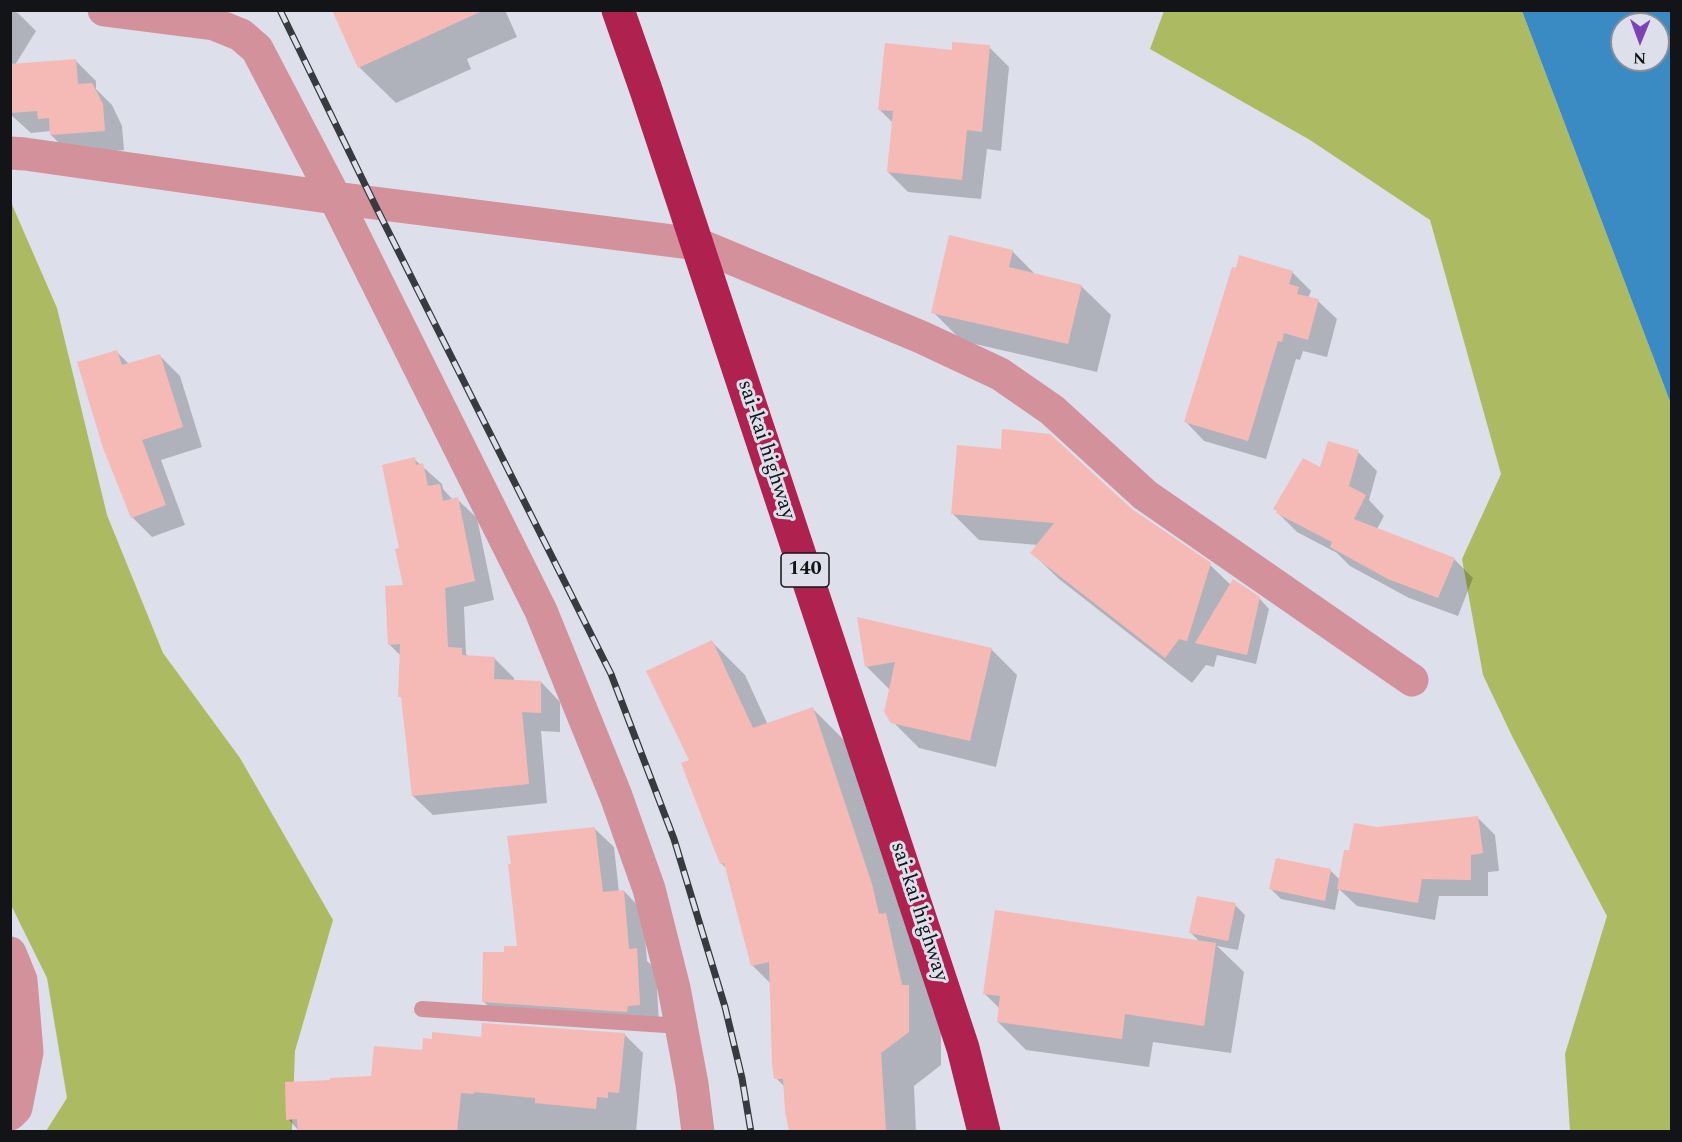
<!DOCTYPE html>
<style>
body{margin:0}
#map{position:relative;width:1682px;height:1142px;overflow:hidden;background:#dddfea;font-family:Spectral,serif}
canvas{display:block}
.frame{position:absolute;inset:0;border:12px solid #131418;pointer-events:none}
.north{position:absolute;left:1610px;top:12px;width:60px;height:60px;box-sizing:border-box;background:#dddfea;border:2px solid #8c8e96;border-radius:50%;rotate:181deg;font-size:16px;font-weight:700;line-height:24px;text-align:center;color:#131418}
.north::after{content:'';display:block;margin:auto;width:21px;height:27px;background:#7f40b5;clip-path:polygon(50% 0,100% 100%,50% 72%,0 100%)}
</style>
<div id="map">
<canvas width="1682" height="1142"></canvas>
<div class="frame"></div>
<div class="north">N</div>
</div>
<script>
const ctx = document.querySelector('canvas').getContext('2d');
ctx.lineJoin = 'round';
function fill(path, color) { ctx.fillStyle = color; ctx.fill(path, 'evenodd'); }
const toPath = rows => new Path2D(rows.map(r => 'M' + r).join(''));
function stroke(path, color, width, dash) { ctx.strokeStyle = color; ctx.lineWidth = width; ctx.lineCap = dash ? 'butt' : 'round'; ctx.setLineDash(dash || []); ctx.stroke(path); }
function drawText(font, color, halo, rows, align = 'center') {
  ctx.font = font + ' Spectral,serif'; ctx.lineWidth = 6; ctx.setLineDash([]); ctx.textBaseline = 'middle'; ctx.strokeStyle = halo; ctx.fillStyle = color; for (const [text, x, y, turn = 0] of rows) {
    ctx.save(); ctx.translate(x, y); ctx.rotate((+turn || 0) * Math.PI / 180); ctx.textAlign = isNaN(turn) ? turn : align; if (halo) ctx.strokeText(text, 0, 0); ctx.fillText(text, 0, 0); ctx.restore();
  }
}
fill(toPath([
 [1164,11,1522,11,1671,404,1671,1131,1570,1131,1565,1054,1607,916,1512,736,1483,675,1462,559,1501,474,1430,220,1310,140,1150,49],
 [10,200,57,308,107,515,163,653,240,758,333,920,295,1051,292,1131,46,1131,67,1098,47,978,10,903]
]), '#acbb61');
fill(toPath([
 [1522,11,1671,11,1671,404],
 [1622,24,1658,24,1658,60,1622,60]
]), '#3a8bc4');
fill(toPath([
 [10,10,18,13,36,31,15,65,76,61,96,81,96,89,112,105,122,126,124,150,71,155,51,135,51,131,31,133,10,114],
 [333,10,505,10,517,37,467,59,471,69,396,103,359,67],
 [989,47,1009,67,1001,151,987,149,981,199,908,192,888,172,893,123,880,110,953,52],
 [1012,251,1036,275,1081,286,1111,315,1097,372,962,341,933,312],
 [1292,272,1311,291,1308,298,1318,301,1337,319,1327,357,1303,351,1300,360,1296,359,1266,459,1204,441,1186,422],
 [116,351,130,365,160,356,180,376,202,447,161,460,185,525,152,537,132,517],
 [1358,452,1377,471,1369,500,1384,516,1377,529,1454,559,1473,578,1458,616,1409,598,1350,566,1337,553,1297,532,1278,513,1321,469],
 [414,459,442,484,443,489,453,500,457,499,477,518,494,600,464,607,466,654,469,657,494,658,514,678,514,681,541,682,560,702,560,732,541,731,547,803,433,815,413,796,403,699,400,696,402,657,389,644,405,586,401,549],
 [1131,510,1210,565,1231,585,1259,598,1269,609,1256,664,1217,655,1214,667,1206,665,1192,683,1059,579,1032,553,1038,545,979,540,952,513],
 [859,619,991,649,1017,675,996,767,919,748,893,722,890,690,866,666],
 [712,642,745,675,768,725,813,709,846,742,904,918,909,938,919,948,933,1011,941,1020,941,1065,914,1086,916,1132,791,1132,787,1110,786,1088,776,1078,771,984,752,965,727,869,722,864,691,761],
 [1477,817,1495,835,1499,871,1488,872,1488,896,1439,896,1435,920,1357,906,1339,889,1335,910,1281,899,1271,889,1277,859,1331,871,1340,880,1350,852,1377,829],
 [594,828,614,847,619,892,624,891,643,911,647,961,656,969,659,1024,503,1021,484,1002,506,954,519,948],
 [1235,905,1245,915,1238,950,1217,946,1244,972,1231,1053,1153,1042,1149,1067,1026,1050,998,1022,1000,1009,984,993,1200,942,1191,933],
 [624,1034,643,1053,636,1132,300,1132,288,1119,423,1052,483,1039]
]), '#0003');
fill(toPath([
 [332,10,484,10,358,68],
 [952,42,990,45,982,132,967,130,962,180,887,172,893,111,878,110,885,43,952,50],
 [76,59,78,84,92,83,103,104,105,131,50,135,49,118,38,119,37,111,10,113,10,64],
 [949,235,1013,250,1009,267,1082,285,1068,344,931,313],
 [1239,255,1293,271,1289,284,1299,287,1297,294,1319,299,1308,340,1284,333,1282,342,1278,341,1248,441,1184,422,1232,267,1236,268],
 [117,350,122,365,160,354,183,427,142,440,166,505,131,518,103,448,77,362],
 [1002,429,1050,434,1132,509,1211,563,1187,641,1179,639,1165,658,1030,553,1054,523,951,514,957,445,1001,449],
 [1328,441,1359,450,1349,486,1366,495,1354,519,1455,558,1438,598,1388,579,1330,547,1332,542,1276,513,1277,511,1273,509,1303,458,1320,467],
 [415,457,416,465,423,463,428,486,440,484,443,501,458,497,475,581,445,588,448,647,462,648,462,655,495,657,494,679,541,681,541,713,522,712,529,784,412,796,401,697,398,697,400,644,388,645,385,586,403,585,395,549,399,548,382,465],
 [1233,579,1260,597,1247,655,1195,643],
 [857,617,992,648,970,741,891,723,884,712,895,662,865,667],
 [712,640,753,728,813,707,872,884,879,914,886,913,902,985,909,985,909,1032,881,1053,886,1131,789,1131,785,1111,783,1079,774,1079,772,1063,769,962,751,966,724,863,720,864,681,763,689,760,646,671],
 [1478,816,1483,853,1471,855,1471,880,1422,879,1418,903,1337,889,1344,850,1349,850,1354,823,1377,827],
 [595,827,603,892,624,890,629,949,637,948,640,1005,628,1006,627,1012,482,1002,483,952,504,952,504,946,517,946,508,864,511,864,507,836],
 [1276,858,1331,869,1325,901,1269,889],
 [1197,896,1236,903,1228,941,1189,933],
 [995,910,1216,943,1204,1026,1125,1014,1122,1039,997,1022,1000,996,983,994],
 [482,1023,625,1033,619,1093,608,1092,608,1098,597,1097,596,1109,535,1103,535,1098,474,1092,474,1094,461,1093,457,1131,298,1131,297,1119,286,1120,285,1082,330,1080,330,1078,371,1076,374,1046,422,1050,423,1038,432,1039,432,1032,481,1037]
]), '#f6bab6');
stroke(toPath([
 [422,1009,681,1026]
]), '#d2919b', 16);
stroke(toPath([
 [104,10,214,24,241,35,257,49,335,198,541,611,616,796,649,889,674,988,692,1084,698,1132],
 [10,153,25,154,335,198,697,244,921,337,1000,374,1052,410,1145,495,1412,680],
 [10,953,21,980,27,1052,16,1108,10,1114]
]), '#d2919b', 33);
stroke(toPath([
 [618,10,646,90,963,1048,984,1132]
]), '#af214e', 33);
const rail = toPath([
 [280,10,374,203,611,674,674,839,725,1007,742,1078,751,1132]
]);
stroke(rail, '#393a3f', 7);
stroke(rail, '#dddfea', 4.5, [14]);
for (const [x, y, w] of [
 [805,570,48]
]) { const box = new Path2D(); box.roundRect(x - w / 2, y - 17, w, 34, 4.5); ctx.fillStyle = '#dddfea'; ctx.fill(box); stroke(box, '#131418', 1.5); }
drawText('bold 20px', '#131418', null, [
 ["140",805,570]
]);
drawText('21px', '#131418', '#dddfea', [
 ["sai-kai highway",765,450,72],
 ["sai-kai highway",918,912,72]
]);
</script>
